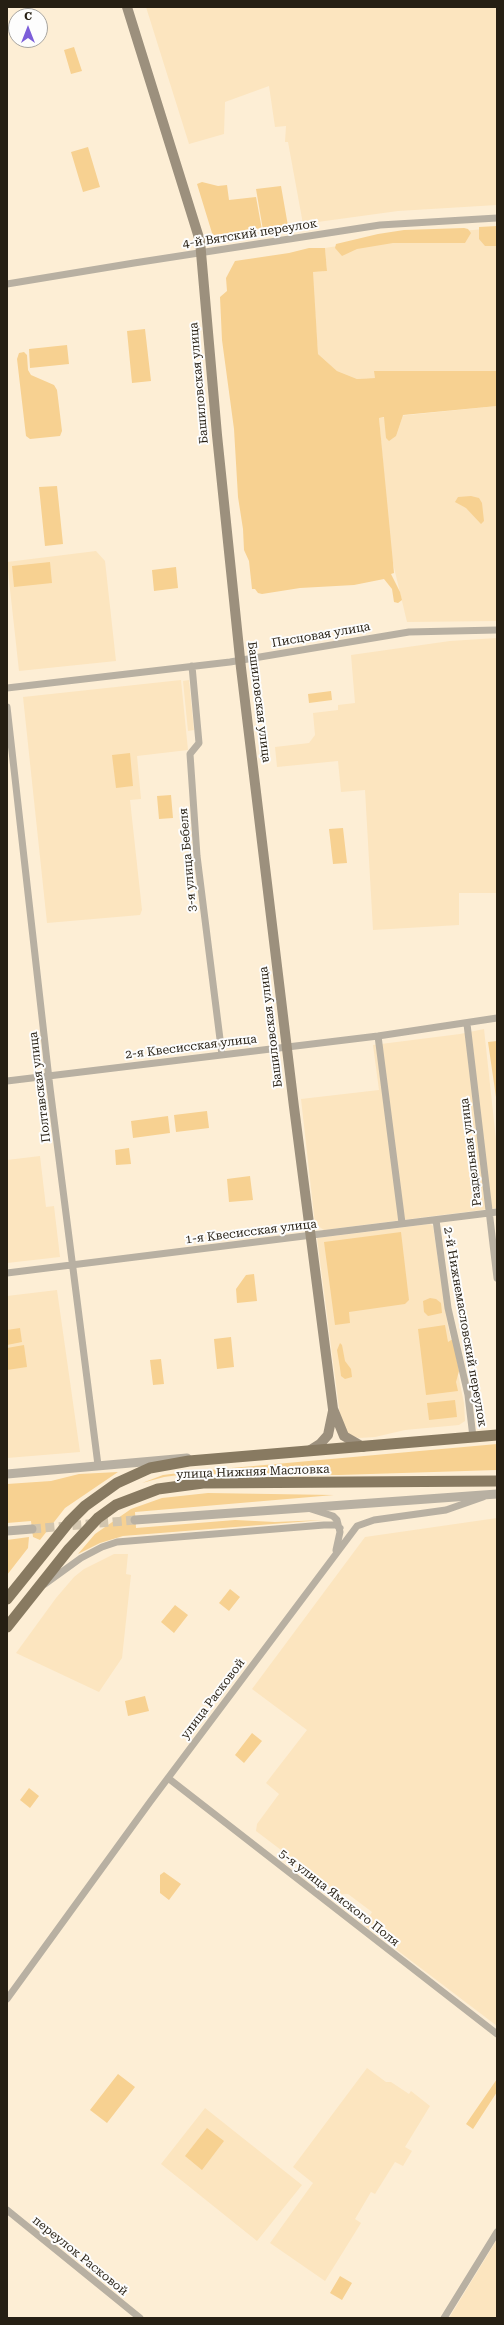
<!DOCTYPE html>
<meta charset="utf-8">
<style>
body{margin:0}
#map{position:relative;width:504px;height:2325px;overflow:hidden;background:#fdeed5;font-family:"Roboto Serif",serif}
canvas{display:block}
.frame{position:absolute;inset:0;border:8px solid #261f13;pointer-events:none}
.north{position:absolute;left:8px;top:8px;width:40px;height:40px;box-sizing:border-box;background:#fdfdfd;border:1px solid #a7a49f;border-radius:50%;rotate:0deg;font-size:11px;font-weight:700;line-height:16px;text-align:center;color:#261f13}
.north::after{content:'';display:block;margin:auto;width:14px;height:18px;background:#7c5ed9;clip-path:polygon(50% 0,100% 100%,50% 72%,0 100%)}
</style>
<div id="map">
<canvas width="504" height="2325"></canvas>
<div class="frame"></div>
<div class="north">С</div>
</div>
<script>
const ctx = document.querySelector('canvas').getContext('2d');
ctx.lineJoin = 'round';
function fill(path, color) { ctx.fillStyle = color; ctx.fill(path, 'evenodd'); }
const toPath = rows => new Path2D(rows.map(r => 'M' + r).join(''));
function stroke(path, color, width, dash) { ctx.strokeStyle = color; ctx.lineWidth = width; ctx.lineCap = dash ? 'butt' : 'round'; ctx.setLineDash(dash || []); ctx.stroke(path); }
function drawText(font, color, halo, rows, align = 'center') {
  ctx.font = font + ' "Roboto Serif",serif'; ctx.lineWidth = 4; ctx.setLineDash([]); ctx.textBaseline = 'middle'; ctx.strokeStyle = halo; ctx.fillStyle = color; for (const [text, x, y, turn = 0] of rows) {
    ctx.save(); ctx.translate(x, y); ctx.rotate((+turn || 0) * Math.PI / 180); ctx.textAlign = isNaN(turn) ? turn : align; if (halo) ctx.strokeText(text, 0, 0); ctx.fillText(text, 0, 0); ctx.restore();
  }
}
fill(toPath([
 [146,7,497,7,497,205,398,211,303,224,288,142,285,142,286,126,275,127,269,86,225,102,224,134,189,144],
 [497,228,497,371,375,371,375,378,357,379,337,371,318,354,312,272,327,271,325,248,401,236],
 [497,406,497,621,407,622,391,555,379,418],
 [96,551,105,561,116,661,19,671,7,562],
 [497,638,497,893,459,893,459,925,373,930,365,790,341,792,338,761,277,767,275,747,309,743,315,735,313,713,338,710,338,705,355,703,351,655,450,641],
 [181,680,188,750,137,756,141,799,130,800,142,910,140,915,47,923,23,697],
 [189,680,194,730,188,731,183,681],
 [484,1029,497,1149,497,1208,324,1230,315,1224,301,1099,379,1090,373,1045,460,1034],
 [40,1156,46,1207,54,1206,60,1257,7,1263,7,1160],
 [430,1224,433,1226,448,1326,464,1403,465,1421,459,1425,405,1430,375,1437,359,1438,350,1436,341,1423,317,1238],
 [57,1290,80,1452,7,1458,7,1296],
 [497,1518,497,2026,364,1925,372,1912,348,1894,339,1894,256,1831,257,1824,279,1794,266,1783,307,1730,252,1689,365,1537],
 [114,1554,128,1554,126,1574,131,1575,130,1584,122,1658,99,1692,16,1653,56,1598,74,1577,84,1569],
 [367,2068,386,2082,391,2082,409,2094,411,2091,430,2106,405,2147,412,2151,403,2166,395,2162,375,2194,371,2192,355,2219,361,2223,325,2281,270,2243,313,2183,293,2167],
 [205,2108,302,2185,257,2241,161,2164],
 [497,2240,497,2318,449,2318,496,2241]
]), '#fce5bf');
fill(toPath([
 [74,47,82,71,71,74,64,50],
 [88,147,100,187,83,192,71,152],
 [202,182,218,186,227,185,229,200,256,197,262,230,216,237,212,233,197,184],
 [281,186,288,226,263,230,256,189],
 [497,226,497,246,485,246,479,239,479,227],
 [464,228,468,229,471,233,465,243,393,243,357,249,342,256,335,248,336,244,378,234,404,230],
 [309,248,325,248,327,271,313,272,318,354,337,371,357,379,375,378,374,371,497,371,497,406,403,415,396,436,389,441,386,438,384,417,379,418,394,573,391,574,400,592,402,600,398,603,394,602,392,589,384,579,354,585,300,588,262,594,258,593,255,589,252,589,249,561,244,550,243,529,238,497,234,429,222,340,220,297,227,291,226,278,235,261,289,253],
 [145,329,151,381,132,383,127,331],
 [67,345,69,364,30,368,29,349],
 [24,352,27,355,28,370,31,375,54,385,57,390,62,431,60,436,30,439,26,436,17,359,19,353],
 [57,486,63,544,45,546,39,487],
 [471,496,479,498,482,503,484,521,481,524,466,508,455,502,458,497],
 [50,562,52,583,14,587,12,566],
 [176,567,178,588,154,591,152,570],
 [331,691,332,700,309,703,308,694],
 [130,753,133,786,116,788,112,755],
 [171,795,173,818,159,819,157,796],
 [343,828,347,863,333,864,329,829],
 [497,1041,497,1104,488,1042],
 [207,1111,209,1128,176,1132,174,1115],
 [168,1116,170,1133,133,1138,131,1121],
 [129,1148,131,1164,116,1165,115,1150],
 [250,1176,253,1200,229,1202,227,1179],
 [401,1232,409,1300,405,1304,349,1312,350,1323,335,1325,324,1242],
 [254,1274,257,1301,237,1303,236,1289,246,1275],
 [430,1298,436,1299,441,1303,442,1313,428,1316,424,1312,423,1301],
 [445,1325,448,1342,453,1339,459,1371,456,1382,458,1391,426,1395,418,1329],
 [20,1328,22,1342,7,1345,7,1330],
 [231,1337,234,1367,217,1369,214,1339],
 [340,1343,342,1345,345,1361,351,1369,352,1377,345,1379,341,1376,340,1368,337,1350],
 [24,1345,27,1367,7,1370,7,1348],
 [161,1359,164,1384,153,1385,150,1360],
 [455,1400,457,1417,429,1420,427,1403],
 [497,1444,497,1470,339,1475,186,1474,164,1477,142,1483,163,1475,187,1472],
 [118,1472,65,1508,40,1540,33,1537,31,1521,7,1523,7,1484,51,1481,79,1474],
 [208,1493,334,1495,135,1512,136,1528,235,1520,275,1522,323,1520,123,1536,100,1543,78,1554,95,1534,131,1509,162,1498],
 [29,1537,28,1548,7,1575,7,1540],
 [230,1589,240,1597,229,1611,219,1603],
 [175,1605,188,1615,174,1633,161,1622],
 [145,1696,149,1711,128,1716,125,1701],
 [252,1733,262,1741,244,1763,235,1755],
 [29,1788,39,1796,30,1808,20,1800],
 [164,1872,181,1884,169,1900,160,1893,160,1875],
 [118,2074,135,2087,107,2123,90,2110],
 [497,2079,497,2092,473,2129,466,2124],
 [207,2128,224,2141,202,2170,185,2156],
 [340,2276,352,2283,342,2300,330,2293]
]), '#f7d191');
stroke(toPath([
 [32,1529,135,1520]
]), '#d2c5ae', 9, [9, 4.5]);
stroke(toPath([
 [7,284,134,263,380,225,497,218],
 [192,666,199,743,190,754,197,856,222,1055],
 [7,688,230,662,409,632,497,630],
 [7,707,50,1088,98,1465],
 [467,1024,497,1278],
 [378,1036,402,1223],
 [7,1081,378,1036,497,1018],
 [436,1220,448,1308,468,1395,473,1437],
 [7,1273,497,1212],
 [311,1509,333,1516,337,1520,340,1532,336,1550],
 [45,1584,81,1558,102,1547,117,1542,324,1525,336,1525,340,1528],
 [168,1778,497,2034],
 [7,1999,150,1802,357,1526,374,1520,446,1510,483,1497],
 [7,2210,140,2318],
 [444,2318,497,2232]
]), '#b8b0a2', 7);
stroke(toPath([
 [7,1474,187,1458],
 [135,1520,497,1494],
 [7,1531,32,1529]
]), '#b8b0a2', 9);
stroke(toPath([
 [127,7,200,241,217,435,241,668,294,1107,333,1409,344,1436,363,1447],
 [309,1451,320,1444,328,1435,333,1411]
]), '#9c907d', 10);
stroke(toPath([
 [7,1599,69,1522,85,1506,117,1483,150,1468,189,1461,497,1435],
 [7,1627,69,1549,98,1518,116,1505,158,1489,203,1483,497,1481]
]), '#887a61', 11);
drawText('12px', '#261f13', '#fdfdfd', [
 ["4-й Вятский переулок",250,234,-9],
 ["Башиловская улица",199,383,-95],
 ["Писцовая улица",321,635,-10],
 ["Башиловская улица",259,702,83],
 ["3-я улица Бебеля",188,860,-95],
 ["Башиловская улица",271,1027,-97],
 ["2-я Квесисская улица",191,1047,-7],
 ["Полтавская улица",40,1087,-97],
 ["Раздельная улица",471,1152,-97],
 ["1-я Квесисская улица",251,1232,-7],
 ["2-й Нижнемасловский переулок",465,1327,80],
 ["улица Нижняя Масловка",253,1472,-2],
 ["улица Расковой",213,1699,-53],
 ["5-я улица Ямского Поля",339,1898,38],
 ["переулок Расковой",80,2256,39]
]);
</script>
